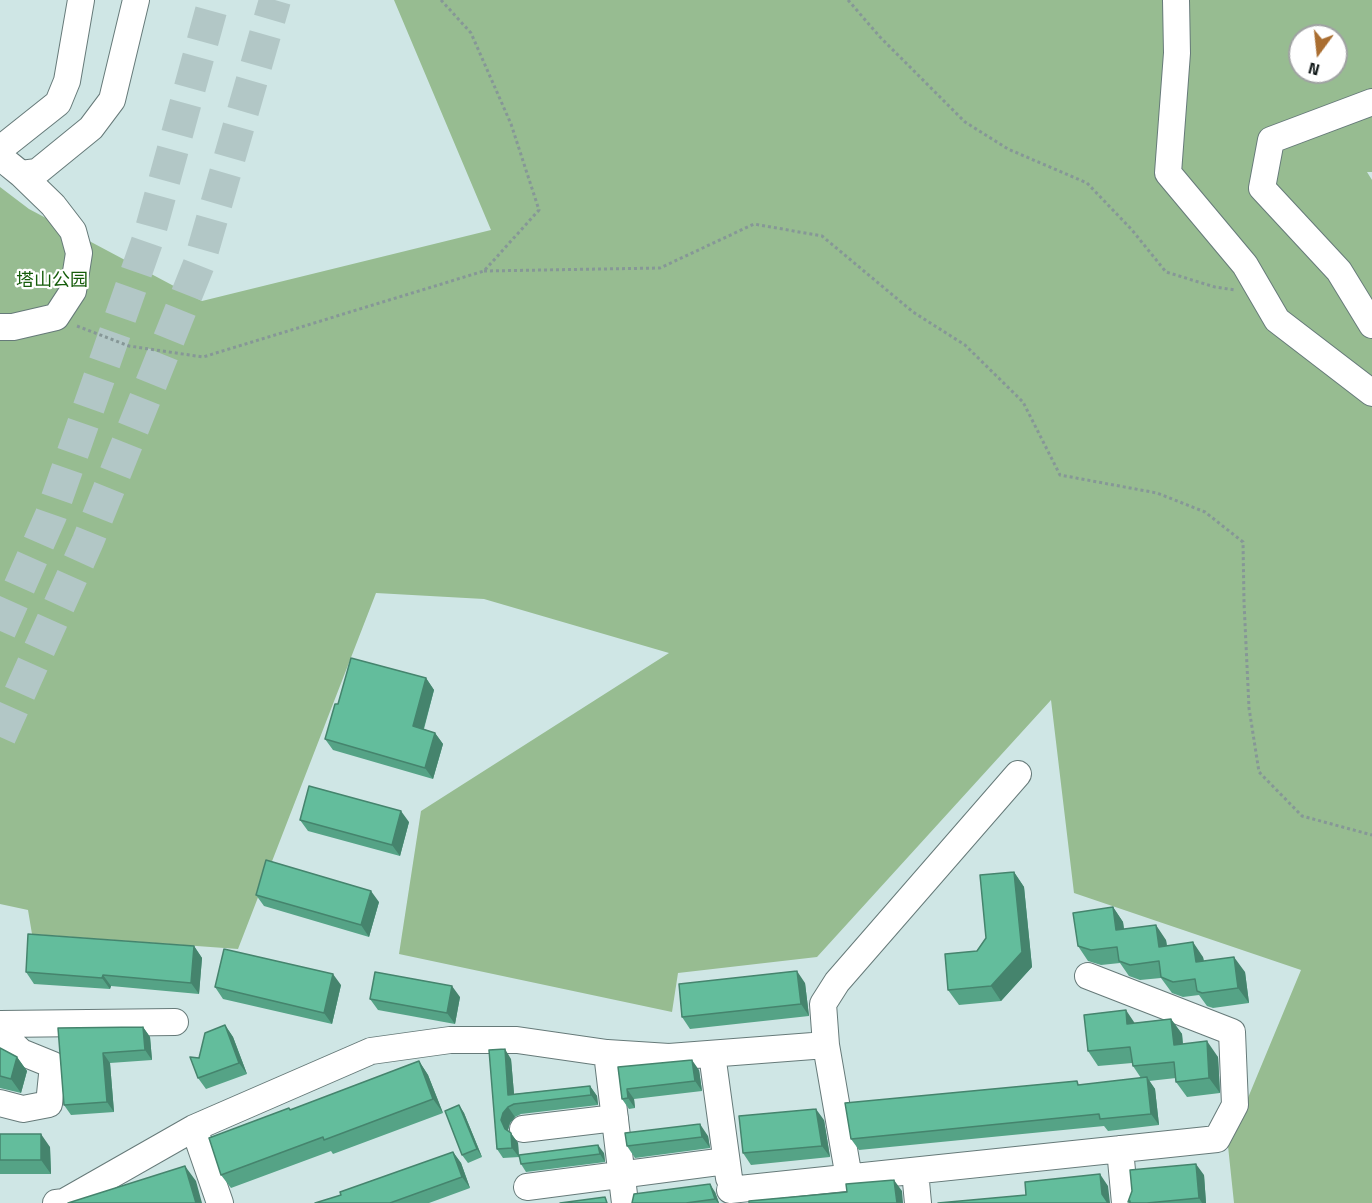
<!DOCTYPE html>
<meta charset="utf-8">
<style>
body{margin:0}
#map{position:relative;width:1372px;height:1203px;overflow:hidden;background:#cfe6e5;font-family:"Titillium Web",sans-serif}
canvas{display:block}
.north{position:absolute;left:1288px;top:24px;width:60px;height:60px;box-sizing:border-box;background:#fff;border:2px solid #9fa2a2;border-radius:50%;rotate:195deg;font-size:16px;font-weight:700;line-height:24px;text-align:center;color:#0f1717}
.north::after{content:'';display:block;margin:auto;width:21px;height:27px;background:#aa6e31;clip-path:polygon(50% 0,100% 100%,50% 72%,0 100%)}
</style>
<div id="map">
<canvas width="1372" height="1203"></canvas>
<div class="north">N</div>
</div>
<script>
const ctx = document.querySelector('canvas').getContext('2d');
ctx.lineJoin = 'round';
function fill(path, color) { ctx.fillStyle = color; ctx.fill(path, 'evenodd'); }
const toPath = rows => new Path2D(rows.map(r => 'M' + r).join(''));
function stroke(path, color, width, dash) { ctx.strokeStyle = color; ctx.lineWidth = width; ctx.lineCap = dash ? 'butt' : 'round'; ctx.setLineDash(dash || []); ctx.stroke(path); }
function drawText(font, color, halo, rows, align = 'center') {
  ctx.font = font + ' "Titillium Web","Noto Sans SC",sans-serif'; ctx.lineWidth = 4.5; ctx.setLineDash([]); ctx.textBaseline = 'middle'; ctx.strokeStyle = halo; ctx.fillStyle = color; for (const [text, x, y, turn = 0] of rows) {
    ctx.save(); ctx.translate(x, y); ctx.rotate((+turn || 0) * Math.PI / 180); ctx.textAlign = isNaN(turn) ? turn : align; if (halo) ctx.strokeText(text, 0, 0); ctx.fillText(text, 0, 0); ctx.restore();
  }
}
fill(toPath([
 [394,0,1372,0,1372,172,1367,172,1372,180,1372,1203,1234,1203,1228,1146,1301,970,1074,893,1051,700,817,957,678,973,672,1012,399,954,421,811,669,653,484,599,376,593,238,949,32,934,28,910,0,904,0,187,29,209,202,301,491,230],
 [1300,36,1336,36,1336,72,1300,72]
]), '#97bc91');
stroke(toPath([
 [0,631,51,515,149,236,214,0],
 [0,737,88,541,199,264,275,0]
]), '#b2c7c6', 32, [32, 16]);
const minor = toPath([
 [1176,0,1177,53,1168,173,1245,265,1277,320,1372,393],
 [1372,102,1271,140,1262,188,1339,271,1372,325],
 [0,149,58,103,67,81,81,0],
 [0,157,21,174,37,172,91,128,112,100,136,0],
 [0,327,13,327,56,317,73,291,79,253,73,231,53,205,21,174],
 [0,1024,175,1022],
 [0,1032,21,1052,53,1065,49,1104,23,1109,0,1103],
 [826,1045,849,1178],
 [607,1053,625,1203],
 [712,1054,729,1178],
 [194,1128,220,1203],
 [523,1129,615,1118],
 [1120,1149,1125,1203],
 [915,1171,918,1203],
 [527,1187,726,1161],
 [730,1190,1217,1139,1235,1105,1232,1032,1088,976],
 [56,1203,64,1202,194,1128,371,1051,450,1040,517,1040,607,1053,669,1057,826,1045,823,1004,837,982,1018,774]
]);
stroke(minor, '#667a79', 28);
stroke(toPath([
 [848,0,880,37,965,122,1008,149,1087,183,1132,230,1166,272,1215,287,1235,290],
 [484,271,660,268,754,224,822,236,913,312,965,345,1023,402,1060,475,1157,493,1205,512,1243,542,1244,602,1249,708,1259,772,1302,816,1372,835],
 [77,326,129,346,203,357,484,271,539,210,511,124,471,33,441,0]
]), '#869797', 3, [3, 3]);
stroke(minor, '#fff', 26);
fill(toPath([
 [426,678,434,690,424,729,435,733,443,744,433,779,333,750,325,739,338,704],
 [300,820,409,822,400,856,308,831],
 [1014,872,1024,887,1032,967,1001,1001,959,1005,948,990,986,938],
 [256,895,379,902,369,937,264,906],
 [1113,907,1123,922,1124,929,1166,940,1167,946,1203,957,1204,961,1245,972,1249,1003,1213,1008,1207,1006,1199,995,1183,997,1172,993,1161,978,1140,980,1129,976,1120,963,1101,965,1088,961,1078,946],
 [194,946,202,958,199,994,111,986,110,989,34,984,26,972],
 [805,983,809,1016,690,1029,682,1017],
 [341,985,332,1024,223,999,215,987],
 [460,997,455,1024,378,1010,370,999],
 [1171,1019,1182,1034,1183,1044,1218,1057,1220,1093,1187,1097,1176,1082,1176,1078,1149,1081,1155,1089,1159,1125,1108,1131,1104,1126,859,1150,851,1139,1080,1085,1141,1078,1133,1066,1132,1063,1098,1066,1088,1051,1134,1023],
 [225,1025,233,1037,247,1074,206,1089,198,1078,199,1058],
 [143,1027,150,1037,152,1060,110,1063,114,1112,71,1115,64,1105,58,1028],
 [0,1048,17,1057,27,1071,21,1093,0,1088],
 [511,1059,514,1094,590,1086,597,1096,598,1105,521,1114,515,1117,510,1123,508,1130,518,1143,519,1157,503,1158,497,1149],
 [419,1061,428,1075,443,1113,333,1154,331,1151,231,1188,221,1175,290,1110],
 [618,1067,699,1070,702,1091,634,1099,635,1108,629,1109,622,1099],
 [459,1105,464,1113,482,1157,468,1163,462,1155],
 [824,1120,830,1157,751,1165,743,1153],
 [0,1134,50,1147,51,1174,0,1174],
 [708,1136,710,1148,635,1158,627,1146],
 [453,1152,461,1163,470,1188,429,1203,315,1203,341,1195],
 [604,1153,605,1162,526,1172,521,1164],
 [1204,1175,1206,1203,1129,1203,1128,1202],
 [715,1192,719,1203,632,1203]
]), '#55a386');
fill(toPath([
 [426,678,434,690,421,738,413,726],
 [435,733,443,744,433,779,425,768],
 [401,811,409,822,400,856,392,845],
 [1014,872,1024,887,1032,967,1001,1001,991,986],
 [371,891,379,902,369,937,361,925],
 [1113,907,1123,922,1126,945,1116,930],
 [1156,925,1166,940,1169,962,1159,947],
 [1193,942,1203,957,1206,977,1196,962],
 [194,946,202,958,199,994,191,983],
 [1234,957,1245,972,1249,1003,1238,988],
 [797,971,805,983,809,1016,801,1004],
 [333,974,341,985,332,1024,324,1013],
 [103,975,111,986,110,989,102,978],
 [452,986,460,997,455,1024,447,1013],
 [1126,1010,1136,1025,1127,1024],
 [1171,1019,1182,1034,1184,1060,1174,1045],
 [225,1025,233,1037,247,1074,239,1063],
 [143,1027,150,1037,152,1060,145,1050],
 [1207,1041,1218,1057,1220,1093,1209,1078],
 [505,1049,511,1059,515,1105,508,1095],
 [103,1053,110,1063,114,1112,107,1102],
 [17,1057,27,1071,21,1093,11,1079],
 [692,1060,699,1070,702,1091,695,1081],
 [419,1061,428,1075,443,1113,433,1099],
 [1147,1077,1155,1089,1159,1125,1151,1114],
 [590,1086,597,1096,598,1105,591,1095],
 [627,1089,634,1099,635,1108,628,1098],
 [459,1105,464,1113,482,1157,477,1149],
 [508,1107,515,1117,510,1123,508,1130,511,1138,505,1129,501,1120,503,1113],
 [816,1109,824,1120,830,1157,822,1146],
 [700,1124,708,1136,710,1148,702,1137],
 [511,1133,518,1143,519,1157,512,1148],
 [41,1134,50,1147,51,1174,41,1160],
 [598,1145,604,1153,605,1162,600,1154],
 [453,1152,461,1163,470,1188,462,1177],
 [1196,1164,1204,1175,1206,1203,1202,1203,1199,1198],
 [185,1166,196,1181,202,1203,196,1203],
 [1100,1174,1108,1186,1110,1203,1108,1203,1102,1194],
 [894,1180,902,1191,903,1203,897,1203],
 [710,1184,715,1192,719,1203,718,1203,715,1199]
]), '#45846d');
const building = toPath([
 [351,658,426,678,413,726,435,733,425,768,325,739,335,704,338,704,351,658],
 [309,786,401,811,392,845,300,820,309,786],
 [266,860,371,891,361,925,256,895,266,860],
 [1014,872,1022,952,991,986,948,990,945,954,977,951,986,938,980,875,1014,872],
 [1113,907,1116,930,1156,925,1159,947,1193,942,1196,962,1234,957,1238,988,1202,993,1197,991,1195,979,1173,982,1161,977,1159,961,1130,965,1119,961,1117,947,1091,950,1078,946,1073,913,1113,907],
 [28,934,194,946,191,983,103,975,102,978,26,972,28,934],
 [224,949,333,974,324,1013,215,987,224,949],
 [797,971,801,1004,682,1017,679,984,797,971],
 [375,972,452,986,447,1013,370,999,375,972],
 [1126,1010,1127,1024,1171,1019,1174,1045,1207,1041,1209,1078,1176,1082,1174,1062,1133,1066,1130,1047,1088,1051,1084,1015,1126,1010],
 [225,1025,239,1063,198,1078,190,1057,199,1058,205,1033,225,1025],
 [143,1027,145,1050,103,1053,107,1102,64,1105,58,1028,143,1027],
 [0,1048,17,1057,11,1079,0,1076,0,1048],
 [505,1049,508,1095,590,1086,591,1095,514,1104,508,1107,503,1113,501,1120,505,1129,511,1133,512,1148,497,1149,489,1050,505,1049],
 [692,1060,695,1081,627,1089,628,1098,622,1099,618,1067,692,1060],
 [419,1061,433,1099,324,1140,323,1137,221,1175,209,1138,289,1108,290,1110,419,1061],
 [1147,1077,1151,1114,1100,1119,1099,1114,851,1139,845,1103,1077,1081,1078,1085,1147,1077],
 [459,1105,477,1149,462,1155,445,1111,459,1105],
 [816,1109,822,1146,743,1153,739,1116,816,1109],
 [700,1124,702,1137,627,1146,625,1133,700,1124],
 [0,1134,41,1134,41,1160,0,1160,0,1134],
 [598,1145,600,1154,521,1164,519,1155,598,1145],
 [453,1152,462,1177,390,1203,315,1203,341,1195,340,1192,453,1152],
 [1196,1164,1199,1198,1147,1203,1130,1203,1130,1201,1128,1202,1132,1191,1130,1170,1196,1164],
 [185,1166,196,1203,68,1203,185,1166],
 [1100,1174,1102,1194,1108,1203,938,1203,1026,1195,1025,1182,1100,1174],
 [894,1180,897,1203,749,1203,749,1201,847,1192,846,1184,894,1180],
 [710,1184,715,1199,686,1203,632,1203,634,1194,710,1184],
 [605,1197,607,1203,560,1203,605,1197]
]);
fill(building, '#63bd9c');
stroke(building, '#45846d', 1.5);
drawText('18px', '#155c0a', '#fff', [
 ["塔山公园",52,282]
]);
</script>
